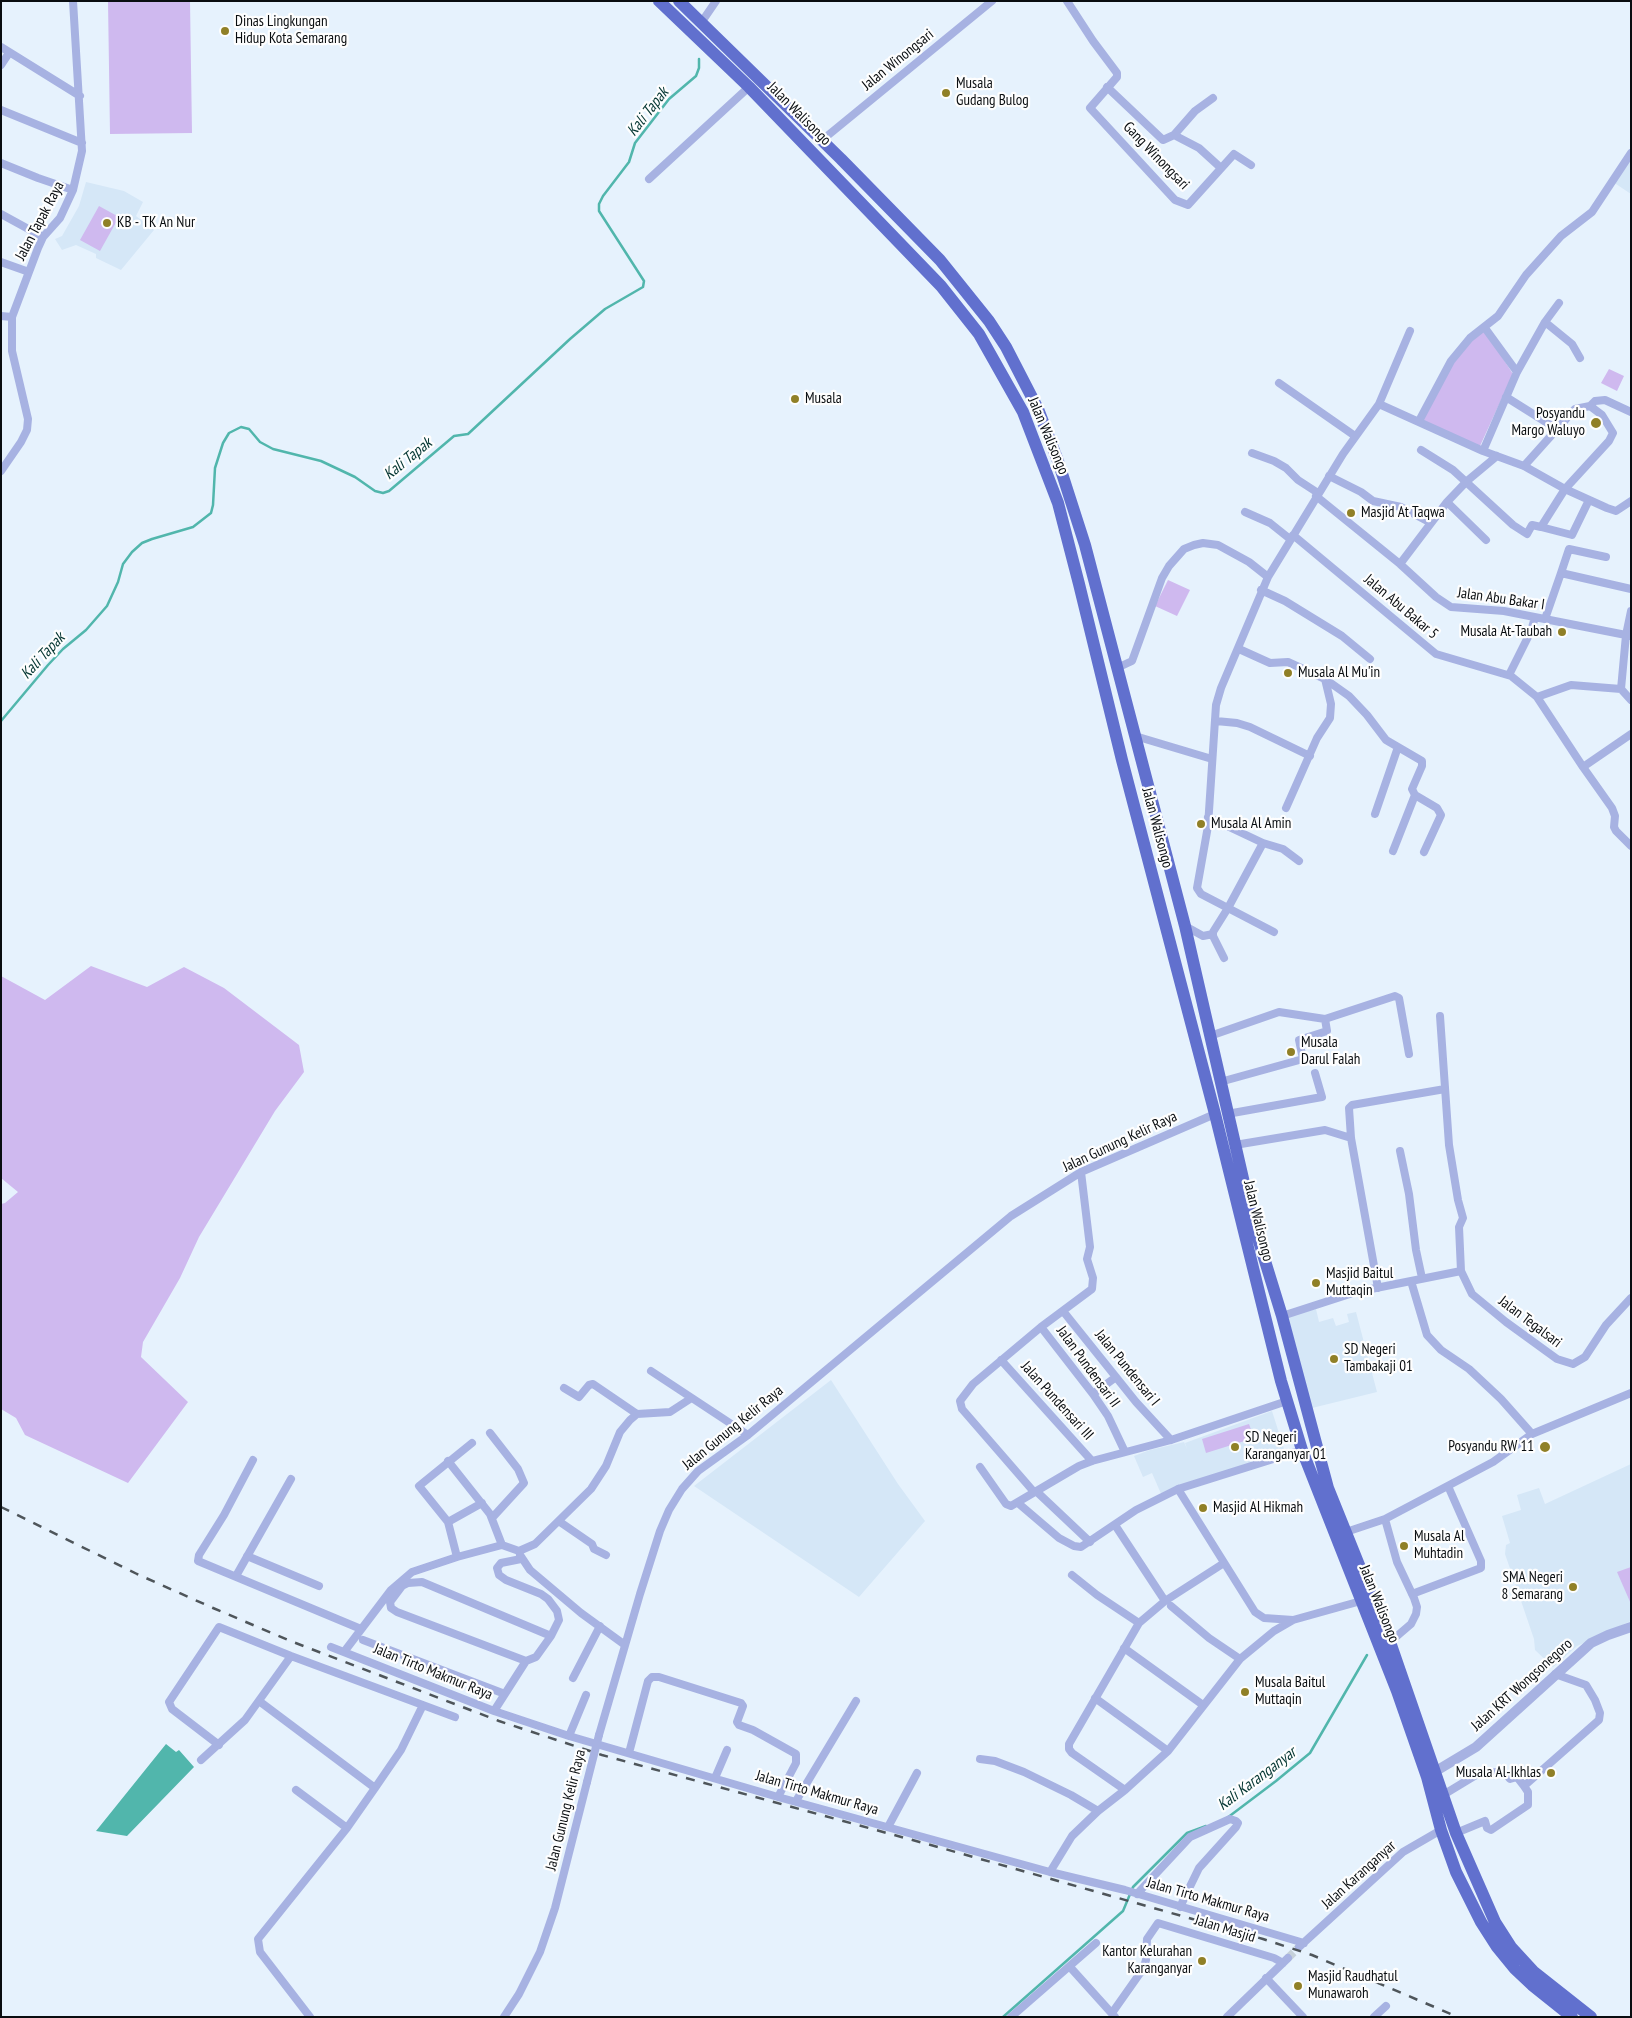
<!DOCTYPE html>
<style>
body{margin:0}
#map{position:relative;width:1632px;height:2018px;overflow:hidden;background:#e6f2fd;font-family:"PT Sans Narrow",sans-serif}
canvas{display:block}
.frame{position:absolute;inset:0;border:2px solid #090d10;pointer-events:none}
</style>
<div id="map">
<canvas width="1632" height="2018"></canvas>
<div class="frame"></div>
</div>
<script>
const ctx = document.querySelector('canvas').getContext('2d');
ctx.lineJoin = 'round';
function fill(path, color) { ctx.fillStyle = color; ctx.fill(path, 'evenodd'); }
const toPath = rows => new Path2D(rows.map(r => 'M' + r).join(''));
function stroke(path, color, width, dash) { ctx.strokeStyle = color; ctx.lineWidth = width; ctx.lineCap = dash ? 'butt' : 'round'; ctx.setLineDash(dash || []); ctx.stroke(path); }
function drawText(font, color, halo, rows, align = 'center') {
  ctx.font = font + ' "PT Sans Narrow",sans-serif'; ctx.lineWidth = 4.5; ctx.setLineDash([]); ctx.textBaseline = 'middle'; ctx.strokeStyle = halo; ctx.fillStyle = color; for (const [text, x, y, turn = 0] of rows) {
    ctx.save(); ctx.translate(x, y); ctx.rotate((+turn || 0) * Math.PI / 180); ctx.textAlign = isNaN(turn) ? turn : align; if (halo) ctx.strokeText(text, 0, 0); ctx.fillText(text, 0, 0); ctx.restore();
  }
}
fill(toPath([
 [1631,156,1631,194,1613,182],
 [86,182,124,191,143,202,136,216,154,230,121,270,96,258,96,254,76,245,62,250,55,239,62,236,79,206],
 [1316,1309,1319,1322,1333,1318,1336,1326,1349,1322,1347,1314,1356,1312,1377,1392,1312,1408,1288,1316],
 [831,1380,898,1484,925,1521,859,1597,694,1486],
 [1272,1411,1285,1452,1162,1496,1152,1473,1143,1477,1134,1456,1150,1450,1184,1442,1187,1449,1185,1443],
 [1631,1464,1631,1621,1577,1646,1553,1667,1535,1650,1534,1639,1505,1554,1506,1545,1510,1543,1502,1516,1521,1510,1517,1495,1539,1488,1545,1504]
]), '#d5e7f7');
fill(toPath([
 [108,1,190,1,192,133,110,134],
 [99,206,119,217,100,251,80,240],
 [1485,331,1513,374,1480,446,1422,421,1452,361,1471,340],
 [1609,369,1624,376,1617,391,1601,383],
 [1168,580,1190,590,1177,616,1155,606],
 [91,966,147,987,184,967,224,988,299,1045,304,1072,275,1111,199,1237,180,1278,143,1342,141,1357,188,1402,128,1483,25,1435,16,1418,1,1409,1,1204,5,1203,18,1192,1,1178,1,976,45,1000],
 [1249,1424,1254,1438,1206,1453,1202,1439],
 [1631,1567,1631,1604,1617,1572]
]), '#cfb9ef');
fill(toPath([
 [166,1744,176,1752,179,1750,194,1767,127,1836,96,1831]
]), '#51b6ac');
stroke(toPath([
 [1,721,48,665,63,649,86,630,107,606,118,582,123,564,132,552,142,543,152,539,193,527,211,513,213,505,215,468,223,443,229,433,241,427,249,429,260,442,273,449,321,461,355,477,375,491,383,493,389,491,454,436,468,434,570,339,605,309,643,287,644,281,599,211,599,204,603,196,629,162,635,143,669,99,696,76,699,68,699,59],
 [1227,1818,1276,1781,1310,1753,1367,1655],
 [1003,2017,1123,1911,1133,1887,1187,1833,1206,1826]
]), '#51b6ac', 2.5);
stroke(toPath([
 [1288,1958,1299,1947]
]), '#c5d0d9', 8, [8, 4]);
stroke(toPath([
 [1067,1,1093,41,1117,73,1117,77,1090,108,1175,200,1188,205,1234,154,1251,165],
 [701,23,716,1],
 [1,47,80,96],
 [1,65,9,53],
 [1107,87,1163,140,1174,135,1195,111,1213,98],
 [1,110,82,143],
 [1174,135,1199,148,1221,168],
 [821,141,992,1],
 [1,163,38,178,73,190],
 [649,179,749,87],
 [1,214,43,237],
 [1,262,29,272],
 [1,316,12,317],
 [1545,322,1572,344,1580,358],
 [1485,328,1517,372],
 [1279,383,1355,436],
 [1506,397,1557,429],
 [1379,404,1483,451,1524,466,1565,489,1607,508,1616,511,1631,501],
 [1419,421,1451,361,1470,338,1498,316,1526,275,1561,236,1592,212,1631,153],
 [1421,450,1453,470,1513,525,1527,534,1532,525,1541,527,1565,489,1609,441,1613,433,1602,415,1590,406],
 [1483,451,1517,372,1545,322,1559,303],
 [1252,453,1274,461,1286,468,1298,480,1318,493],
 [1524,466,1575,409,1590,406,1595,401,1605,400,1631,412],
 [1,471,21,442,27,430,28,419,12,351,12,317,38,248,43,237,60,218,73,190,82,151,73,1],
 [1329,476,1361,492,1373,501,1401,507,1431,523],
 [1316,496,1400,564,1436,597,1451,607,1504,611,1631,636],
 [1447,502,1486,540],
 [1245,512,1270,523,1290,539],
 [1541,527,1572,535,1589,500],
 [1293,535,1436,654,1511,676,1537,697,1583,767,1631,734],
 [1400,564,1447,502,1467,481,1497,456],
 [1561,573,1569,549,1606,557],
 [1261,590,1285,601,1342,636,1370,659],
 [1631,611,1626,635,1621,689,1631,700],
 [1545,619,1561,573,1631,589],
 [1239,649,1270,663,1288,662,1325,679,1349,696,1367,715,1386,740,1422,761,1422,766,1412,789,1415,795,1393,851],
 [1117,668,1132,661,1162,578,1169,566,1184,549,1194,545,1203,543,1218,545,1249,562,1268,577],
 [1509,675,1531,631,1535,617],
 [1537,697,1571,685,1621,689],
 [1216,721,1237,723,1250,727,1310,756],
 [1135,736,1212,759],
 [1583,767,1612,808,1615,816,1614,827,1616,831,1631,846],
 [1415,795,1437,808,1441,815,1424,852],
 [1286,808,1317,738,1330,718,1331,704,1325,679],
 [1375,814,1398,747],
 [1208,817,1263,843,1283,849,1299,861],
 [1185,926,1203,936,1213,934],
 [1274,932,1201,894,1197,888,1208,826,1216,705,1221,688,1268,577,1343,454,1379,404,1410,331],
 [1224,958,1213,936,1213,932,1228,908,1263,843],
 [1440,1016,1449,1145,1458,1200,1463,1218,1459,1227,1461,1271,1472,1294,1506,1322,1557,1359,1573,1364,1585,1357,1606,1325,1631,1298],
 [1210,1036,1279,1012,1325,1019,1395,996,1399,998,1409,1054],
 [1220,1082,1303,1059,1299,1040,1327,1031,1325,1019],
 [1227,1114,1322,1097,1315,1073],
 [1235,1145,1325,1130,1351,1138],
 [1400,1151,1409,1194,1416,1250,1422,1278],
 [1411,1281,1427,1335,1441,1350,1469,1369,1501,1399,1532,1434],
 [1378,1288,1351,1138,1349,1108,1352,1105,1445,1089],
 [1063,1311,1136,1402,1171,1440],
 [1282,1316,1356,1292,1461,1271],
 [1041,1327,1093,1394,1108,1416,1125,1452],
 [1001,1360,1092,1461],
 [651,1371,748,1435],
 [564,1388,579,1397,589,1385,593,1384,637,1414],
 [1093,1394,1116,1377],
 [490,1433,518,1469,524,1483,492,1518],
 [253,1460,224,1515,199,1555,198,1561,361,1629],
 [448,1461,490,1514,502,1545],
 [980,1467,1006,1504,1011,1506,1079,1466,1092,1461,1171,1440,1287,1401],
 [1178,1489,1255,1612,1264,1618,1293,1620],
 [1036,1491,1090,1542],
 [1034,1492,962,1409,960,1401,973,1384,1041,1327,1092,1289,1093,1278,1087,1259,1090,1247,1081,1172],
 [1018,1503,1059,1538,1074,1546,1081,1547,1136,1510,1178,1489,1302,1450],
 [1385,1519,1397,1562,1414,1598,1417,1607,1416,1614,1411,1624,1390,1642],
 [448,1522,482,1503],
 [560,1522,592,1544,594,1549,606,1555],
 [1115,1525,1165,1601],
 [1346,1532,1385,1519,1493,1462,1532,1434,1631,1393],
 [520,1555,530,1570,581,1613,625,1645],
 [247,1556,319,1586],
 [457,1557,448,1522,419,1486,472,1443],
 [1072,1575,1097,1595,1139,1623],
 [236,1576,291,1479],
 [1412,1594,1481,1568,1481,1561,1448,1486],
 [1171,1606,1209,1638,1240,1659],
 [363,1640,505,1694],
 [331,1647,494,1711,569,1736,778,1797,1050,1872,1125,1890,1304,1943],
 [1124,1648,1203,1705],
 [344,1652,391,1590,412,1572,457,1557,502,1545,519,1551,535,1544,591,1489,606,1466,620,1432,630,1420,637,1414,670,1412,690,1399],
 [526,1661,397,1612,391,1608,390,1602,402,1586,408,1583,422,1582,551,1636],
 [573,1678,600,1626],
 [1095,1698,1168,1751],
 [259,1701,375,1788],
 [494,1711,526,1661,536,1657,551,1636,559,1620,557,1611,548,1599,541,1594,506,1580,499,1575,497,1568,501,1563,521,1559],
 [599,1735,640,1594,660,1531,669,1510,682,1489,698,1471,748,1435,1011,1216,1081,1172,1215,1114],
 [569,1736,586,1695],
 [219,1745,172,1709,169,1702,219,1627,291,1656,455,1717],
 [629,1753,648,1681,652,1677,659,1677,741,1703,743,1706,737,1722,739,1725,753,1730,796,1754,796,1763,778,1797],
 [980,1759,995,1761,1024,1772,1071,1795,1098,1811],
 [201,1760,245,1720,291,1656],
 [715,1778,727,1750],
 [296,1790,347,1828],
 [1125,1790,1072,1753,1069,1749,1069,1744,1139,1623,1165,1601,1224,1563],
 [1443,1795,1476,1775,1496,1772,1505,1773,1510,1779,1517,1777,1524,1786],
 [796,1801,856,1701],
 [888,1827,917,1773],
 [1456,1833,1485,1821,1487,1828,1491,1830,1528,1805,1528,1792,1524,1786,1599,1720,1600,1713,1595,1700,1586,1685,1555,1674],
 [1050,1872,1072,1836,1098,1811,1125,1790,1168,1751,1240,1659,1274,1631,1293,1620,1361,1601],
 [1137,1894,1190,1837,1230,1819,1236,1821,1238,1823,1236,1827,1199,1868,1180,1907],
 [1299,1947,1403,1852,1441,1830],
 [1070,1967,1115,2017],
 [1266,1978,1303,2017],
 [1112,2013,1143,1969,1146,1960,1147,1939,1158,1923,1274,1958,1283,1963],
 [310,2017,260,1952,258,1939,347,1828,375,1788,401,1750,423,1705],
 [504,2017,519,1994,540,1952,555,1908,587,1782],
 [1011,2017,1096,1943],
 [1227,2017,1288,1958],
 [1374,2017,1386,2006]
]), '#a7b2e2', 8);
stroke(toPath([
 [1436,1771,1476,1747,1591,1643,1608,1635,1631,1627]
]), '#a7b2e2', 10);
stroke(toPath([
 [659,1,749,87,941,286,979,334,1023,412,1058,503,1079,584,1122,760,1215,1114,1281,1381,1302,1450,1397,1691,1427,1777,1441,1830,1456,1872,1481,1922,1497,1947,1515,1969,1532,1985,1572,2017],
 [679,1,841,159,940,260,989,321,1006,347,1038,409,1058,461,1085,545,1185,926,1253,1222,1282,1316,1328,1488,1390,1642,1456,1833,1495,1922,1511,1947,1534,1972,1591,2017]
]), '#6170ce', 12);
stroke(toPath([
 [1,1507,137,1574,213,1608,293,1642,499,1721,602,1755,938,1847,1263,1939,1312,1955,1458,2017]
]), '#4e555a', 2.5, [9, 9]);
stroke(toPath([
 [587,1782,599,1735]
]), '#a7b2e2', 8);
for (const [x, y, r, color] of [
 [225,31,5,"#908027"],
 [946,93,5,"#908027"],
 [107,223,5,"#908027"],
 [795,399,5,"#908027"],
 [1596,423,6,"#908027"],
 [1351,513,5,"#908027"],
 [1562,632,5,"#908027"],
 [1288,673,5,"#908027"],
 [1201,824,5,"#908027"],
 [1291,1052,5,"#908027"],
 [1316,1283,5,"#908027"],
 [1334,1359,5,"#908027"],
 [1235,1447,5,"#908027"],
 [1545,1447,6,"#908027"],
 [1203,1508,5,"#908027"],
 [1404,1546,5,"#908027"],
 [1573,1587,5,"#908027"],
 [1245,1692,5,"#908027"],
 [1551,1773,5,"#908027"],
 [1202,1961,5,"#908027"],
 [1298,1986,5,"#908027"]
]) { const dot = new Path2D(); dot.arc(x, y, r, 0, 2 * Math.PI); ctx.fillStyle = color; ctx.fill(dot); stroke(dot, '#fefefe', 2); }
drawText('15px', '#090d10', '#fefefe', [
 ["Dinas Lingkungan",235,22],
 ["Hidup Kota Semarang",235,39],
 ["Musala",956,84],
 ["Gudang Bulog",956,101],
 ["KB - TK An Nur",117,223],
 ["Musala",805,399],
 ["Posyandu",1585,414,"right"],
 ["Margo Waluyo",1585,431,"right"],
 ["Masjid At Taqwa",1361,513],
 ["Musala At-Taubah",1552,632,"right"],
 ["Musala Al Mu'in",1298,673],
 ["Musala Al Amin",1211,824],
 ["Musala",1301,1043],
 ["Darul Falah",1301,1060],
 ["Masjid Baitul",1326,1274],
 ["Muttaqin",1326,1291],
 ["SD Negeri",1344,1350],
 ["Tambakaji 01",1344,1367],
 ["SD Negeri",1245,1438],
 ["Karanganyar 01",1245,1455],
 ["Posyandu RW 11",1534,1447,"right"],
 ["Masjid Al Hikmah",1213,1508],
 ["Musala Al",1414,1537],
 ["Muhtadin",1414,1554],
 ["SMA Negeri",1563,1578,"right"],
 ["8 Semarang",1563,1595,"right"],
 ["Musala Baitul",1255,1683],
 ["Muttaqin",1255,1700],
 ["Musala Al-Ikhlas",1541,1773,"right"],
 ["Kantor Kelurahan",1192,1952,"right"],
 ["Karanganyar",1192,1969,"right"],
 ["Masjid Raudhatul",1308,1977],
 ["Munawaroh",1308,1994]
], 'left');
drawText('15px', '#090d10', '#fefefe', [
 ["Jalan Winongsari",898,60,-39],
 ["Jalan Walisongo",799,114,45],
 ["Gang Winongsari",1156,156,46],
 ["Jalan Tapak Raya",40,221,-62],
 ["Jalan Walisongo",1048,436,67],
 ["Jalan Abu Bakar I",1501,599,8],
 ["Jalan Abu Bakar 5",1401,607,40],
 ["Jalan Walisongo",1157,828,75],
 ["Jalan Gunung Kelir Raya",1120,1142,-25],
 ["Jalan Walisongo",1258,1221,76],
 ["Jalan Tegalsari",1530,1322,37],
 ["Jalan Pundensari II",1088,1367,54],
 ["Jalan Pundensari I",1127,1368,51],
 ["Jalan Pundensari III",1057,1401,48],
 ["Jalan Gunung Kelir Raya",733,1428,-39],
 ["Jalan Walisongo",1379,1604,68],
 ["Jalan Tirto Makmur Raya",433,1672,22],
 ["Jalan KRT Wongsonegoro",1522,1685,-42],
 ["Jalan Tirto Makmur Raya",817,1793,16],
 ["Jalan Gunung Kelir Raya",566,1810,-76],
 ["Jalan Karanganyar",1359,1875,-42],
 ["Jalan Tirto Makmur Raya",1208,1900,16],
 ["Jalan Masjid",1225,1929,17]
]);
drawText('italic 16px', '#033531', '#fefefe', [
 ["Kali Tapak",648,112,-52],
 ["Kali Tapak",408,459,-39],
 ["Kali Tapak",43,656,-47],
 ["Kali Karanganyar",1257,1779,-37]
]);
</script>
